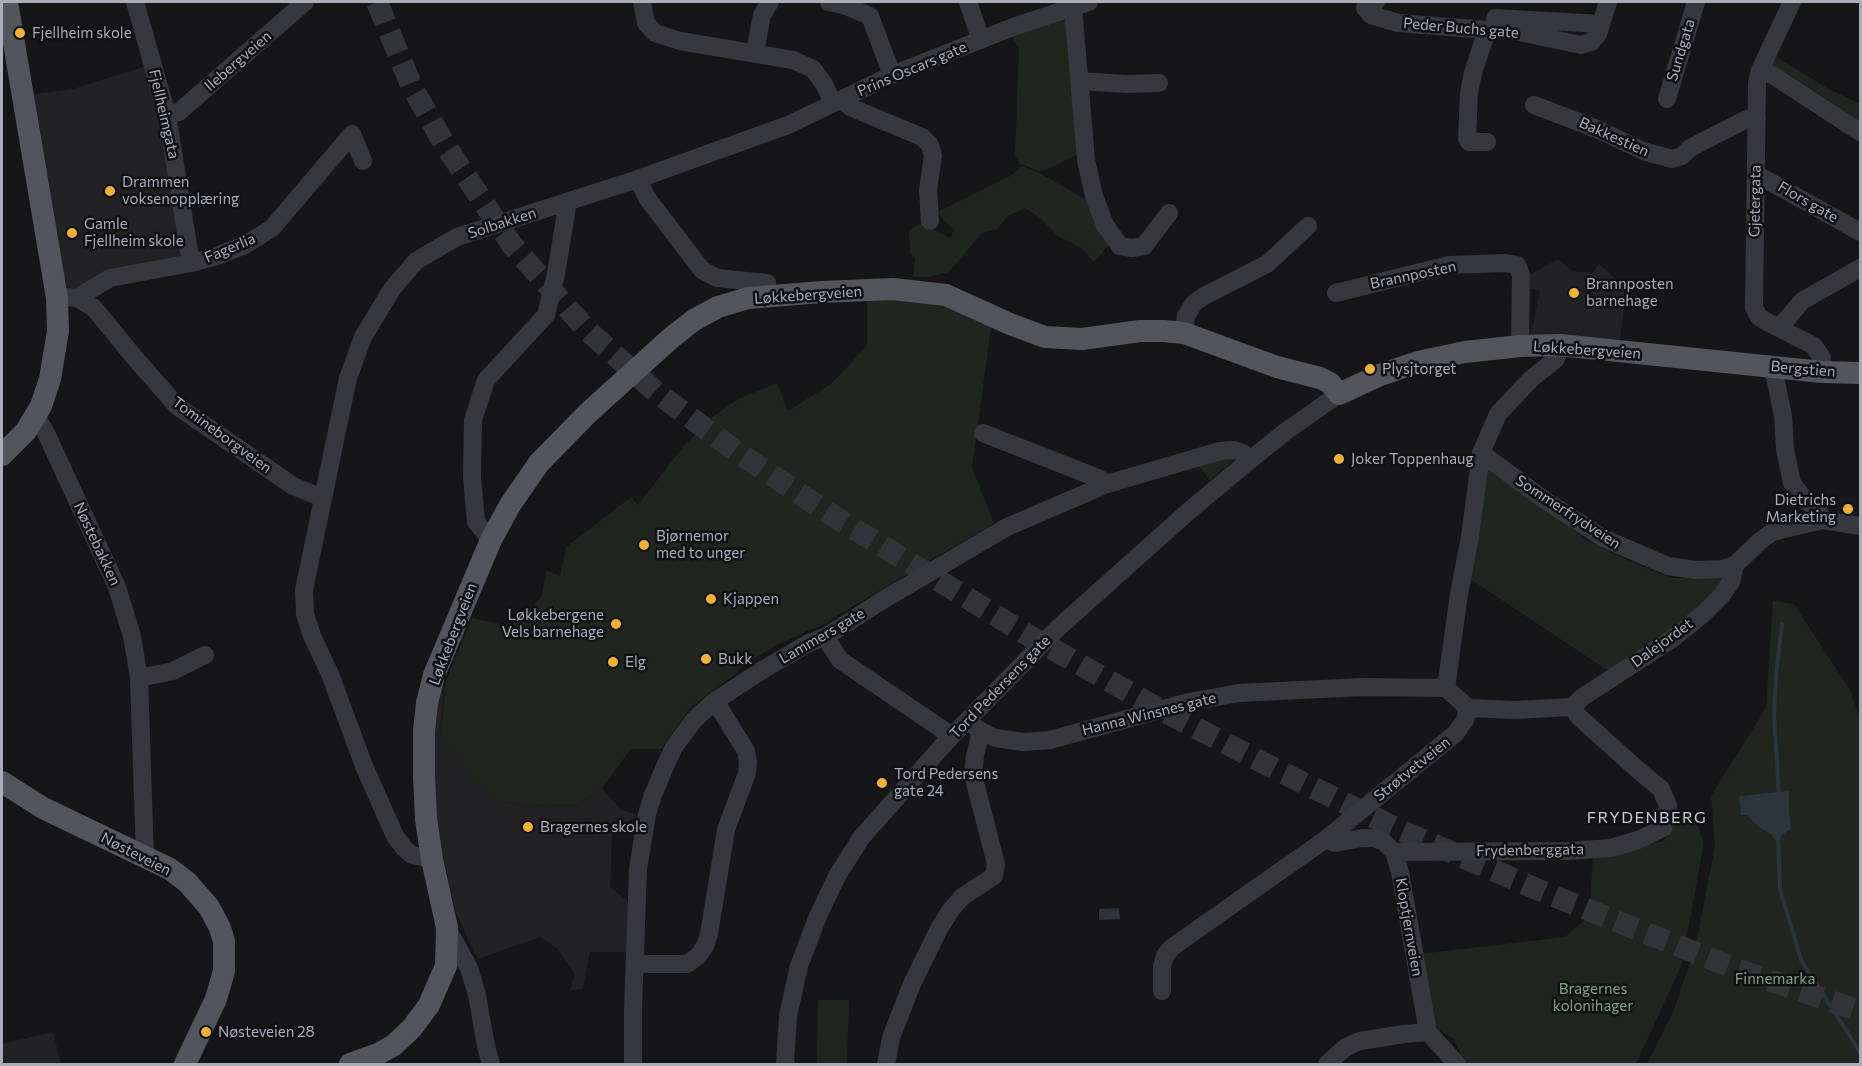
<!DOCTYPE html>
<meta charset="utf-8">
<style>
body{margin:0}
#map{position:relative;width:1862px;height:1066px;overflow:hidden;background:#161618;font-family:Commissioner,sans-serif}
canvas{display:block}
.frame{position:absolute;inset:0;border:3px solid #a8adb8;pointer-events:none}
</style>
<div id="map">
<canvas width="1862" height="1066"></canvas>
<div class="frame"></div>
</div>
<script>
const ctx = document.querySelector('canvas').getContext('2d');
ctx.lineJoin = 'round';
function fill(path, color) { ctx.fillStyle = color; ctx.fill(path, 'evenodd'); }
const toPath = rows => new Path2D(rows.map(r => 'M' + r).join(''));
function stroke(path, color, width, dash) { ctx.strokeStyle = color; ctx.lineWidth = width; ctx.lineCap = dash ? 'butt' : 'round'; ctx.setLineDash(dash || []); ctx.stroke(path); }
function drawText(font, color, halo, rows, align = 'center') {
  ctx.font = font + ' Commissioner,sans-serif'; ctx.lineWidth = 5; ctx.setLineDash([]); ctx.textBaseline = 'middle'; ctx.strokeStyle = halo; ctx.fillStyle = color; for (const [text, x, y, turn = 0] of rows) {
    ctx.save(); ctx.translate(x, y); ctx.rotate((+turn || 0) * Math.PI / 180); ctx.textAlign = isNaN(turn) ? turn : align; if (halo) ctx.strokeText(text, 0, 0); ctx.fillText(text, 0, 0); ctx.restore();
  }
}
fill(toPath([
 [146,66,160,119,183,255,81,289,73,289,66,285,29,95,73,89],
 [1558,259,1572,271,1593,273,1599,264,1626,288,1620,341,1530,337,1540,291,1527,288,1528,276],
 [445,665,441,735,498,802,548,806,577,805,602,788,621,810,636,814,635,818,616,829,612,836,610,887,628,901,627,952,590,952,583,989,570,990,575,974,557,948,540,937,478,959,456,913,436,824,432,744,438,689],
 [53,1032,61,1064,4,1064,2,1044]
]), '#222225');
fill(toPath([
 [1059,19,1065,21,1069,27,1081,152,1053,167,1040,171,1020,164,1015,156,1019,48,1010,34],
 [1776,57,1829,89,1860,104,1860,121,1793,77,1773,66,1773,60],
 [1022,166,1038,172,1088,201,1111,243,1094,262,1081,248,1058,236,1039,217,1025,208,1008,216,997,229,982,233,949,272,929,277,913,277,915,258,910,254,909,231,920,223,951,238,953,230,937,212,1010,176],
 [867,298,926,300,961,308,991,327,972,468,994,523,835,617,823,625,809,630,775,646,742,666,734,675,690,708,661,749,631,749,602,788,577,805,548,806,498,802,470,776,441,735,445,683,472,618,505,625,524,619,542,595,546,570,560,576,566,547,631,497,638,505,683,447,714,416,738,399,777,383,788,411,831,384,867,346],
 [1231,457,1233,460,1231,463,1210,480,1197,464],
 [1483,466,1568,525,1582,538,1636,564,1672,578,1725,576,1722,586,1683,623,1610,672,1467,577],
 [1773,601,1794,604,1850,690,1860,718,1860,1064,1647,1064,1674,1010,1696,944,1715,846,1711,796,1766,708],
 [1788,802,1791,829,1782,835,1780,840,1759,827,1746,815],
 [1673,813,1698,826,1702,837,1703,847,1682,964,1636,1064,1466,1064,1453,1038,1437,1029,1420,954,1565,937,1589,916,1593,856,1664,841,1671,828],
 [818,1000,849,1000,847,1064,817,1064]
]), '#1e261f');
fill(toPath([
 [1789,791,1789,810,1791,829,1782,835,1780,840,1776,841,1772,835,1759,827,1746,815,1741,815,1739,796],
 [1119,908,1120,919,1099,920,1099,909]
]), '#2c353c');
stroke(toPath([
 [1779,796,1774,715,1776,675,1782,624],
 [1778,836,1780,889,1801,960,1860,1052]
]), '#2c353c', 4);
stroke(toPath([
 [377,2,412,87,445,145,512,245,587,330,656,392,737,452,830,514,1026,634,1150,704,1279,771,1402,831,1546,893,1736,969,1860,1011]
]), '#333438', 22, [22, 11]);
stroke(toPath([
 [135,2,167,115,191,263],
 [642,2,646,23,655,33,680,41,793,60,813,69,824,84,833,103],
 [829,2,843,5,870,16,892,75],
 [968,2,981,40],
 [1376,2,1365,8,1371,15,1398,23,1487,30,1510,30,1581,45,1591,42,1598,34,1608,2],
 [1792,2,1760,70,1757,83,1754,308,1759,317,1769,323,1814,346,1822,358,1822,372],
 [1073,7,1086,160,1094,196,1105,225,1120,246,1132,248,1144,246,1169,213],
 [1495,18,1601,24],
 [755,52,762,15,770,2],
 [1760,70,1774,76,1860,132],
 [1079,81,1126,84,1159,83],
 [842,99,850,107,922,137,930,145,933,155,928,190,930,221],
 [1667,99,1696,2],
 [1534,105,1597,129,1643,151,1672,159,1682,156,1690,148,1747,119,1757,119],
 [167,115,179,112,305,2],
 [1487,142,1469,142,1467,138,1469,93,1473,73,1487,30],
 [1756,174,1860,232],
 [638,179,647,198,702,270,717,278,767,283,769,296],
 [1336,293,1449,265,1506,263,1517,265,1521,275,1520,346],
 [67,297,77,298,94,308,134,357,177,406,293,486,323,498],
 [77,298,110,278,191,263,214,257,245,245,272,228,352,134,363,161],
 [1779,328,1802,301,1860,268],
 [1184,333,1186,316,1194,303,1204,296,1267,264,1308,226],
 [1773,367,1783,416,1785,449,1792,483,1804,498,1819,512,1823,520],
 [36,416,46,433,117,587,132,636,139,678,145,857],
 [983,433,1100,479,1107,484],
 [1481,453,1543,499,1603,538,1668,566,1696,570,1722,569,1735,565,1760,541,1771,533,1784,529,1823,520,1860,526],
 [491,540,476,522,472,477,473,420,486,380,546,315,556,274,568,201],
 [825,637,840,660,952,736],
 [139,678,173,671,205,655],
 [1446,688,1459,594,1470,537,1481,453,1498,414,1531,379,1556,359,1560,345],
 [1468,708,1515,710,1573,707,1581,698,1672,639,1702,615,1722,595,1731,582,1735,565],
 [967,721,981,731,995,738,1024,742,1050,740,1189,702,1239,693,1362,687,1446,688],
 [1326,839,1335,843,1362,838,1374,838,1384,842,1394,852,1400,872,1428,1032,1457,1064],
 [1394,852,1568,851,1611,848,1638,840,1663,828,1668,806,1661,789,1638,770,1578,716,1573,707],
 [432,859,412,855,404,848,395,836,364,766,330,674,312,636,305,614,304,590,348,378,363,337,392,289,416,261,457,237,638,179,788,125,892,75,1013,27,1089,2],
 [447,928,469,968,477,995,486,1046,491,1064],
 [635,964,687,964,698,956,705,946,709,934,726,830,747,773,748,762,746,751,715,701],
 [1162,991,1162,966,1165,956,1171,948,1326,839,1456,733,1465,720,1468,708,1446,688],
 [633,1064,633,1010,638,869,647,814,653,795,666,764,674,747,694,720,715,701,764,669,809,643,825,637,883,600,1007,527,1107,484,1220,451,1234,450,1243,453,1250,460],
 [785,1064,788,1016,799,966,818,916,837,876,861,838,946,742,1058,628,1190,510,1250,460,1285,432,1339,394],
 [886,1064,891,1038,911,986,939,929,950,911,962,897,994,876,996,864,973,775,975,756,981,731],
 [1327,1064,1346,1047,1360,1041,1404,1034,1428,1032]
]), '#37383d', 18);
stroke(toPath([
 [2,455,26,431,41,406,50,379,58,331,57,298,7,2],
 [2,782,43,808,170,869,187,882,209,907,220,928,224,941,224,971,216,999,185,1064],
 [350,1064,380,1053,394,1045,412,1028,429,1005,446,966,447,928,432,859,426,819,424,775,424,731,427,703,434,675,491,540,510,505,539,463,588,413,671,338,694,320,718,307,748,298,822,292,893,289,946,295,1010,324,1045,337,1082,339,1140,331,1164,331,1184,333,1277,367,1320,378,1330,383,1339,394,1380,375,1418,362,1465,352,1520,346,1560,345,1822,372,1860,373]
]), '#53555c', 22);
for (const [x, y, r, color] of [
 [20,33,6,"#f2b134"],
 [110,191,6,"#f2b134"],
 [72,233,6,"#f2b134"],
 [1574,293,6,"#f2b134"],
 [1370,369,6,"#f2b134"],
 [1339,459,6,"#f2b134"],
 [1848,509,6,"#f2b134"],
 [644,545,6,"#f2b134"],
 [711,599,6,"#f2b134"],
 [616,624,6,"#f2b134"],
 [706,659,6,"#f2b134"],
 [613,662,6,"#f2b134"],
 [882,783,6,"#f2b134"],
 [528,827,6,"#f2b134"],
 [206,1032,6,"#f2b134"]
]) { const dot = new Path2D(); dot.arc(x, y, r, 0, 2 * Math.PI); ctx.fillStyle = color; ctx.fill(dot); stroke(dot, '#111113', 2); }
drawText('15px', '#a8adb8', '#111113', [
 ["Peder Buchs gate",1461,28,5],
 ["Sundgata",1681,50,-73],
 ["Ilebergveien",238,61,-41],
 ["Prins Oscars gate",912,69,-23],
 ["Fjellheimgata",164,114,77],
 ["Bakkestien",1614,137,24],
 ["Gjetergata",1755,201,-89],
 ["Flors gate",1808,202,30],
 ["Solbakken",502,223,-18],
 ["Fagerlia",230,248,-23],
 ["Brannposten",1413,275,-12],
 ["Løkkebergveien",808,295,-4],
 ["Løkkebergveien",1587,350,4],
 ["Bergstien",1803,369,5],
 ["Tomineborgveien",222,435,36],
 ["Sommerfrydveien",1568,512,33],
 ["Nøstebakken",97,544,65],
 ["Løkkebergveien",453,634,-69],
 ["Lammers gate",822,636,-30],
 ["Dalejordet",1662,643,-36],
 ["Tord Pedersens gate",1000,687,-46],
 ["Hanna Winsnes gate",1149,714,-14],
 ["Strøtvetveien",1412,769,-39],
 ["Frydenberggata",1530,850,-1],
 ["Nøsteveien",136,854,27],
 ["Kloptjernveien",1409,927,80]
]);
drawText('15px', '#a8adb8', '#111113', [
 ["Fjellheim skole",32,33],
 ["Drammen",122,182],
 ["voksenopplæring",122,199],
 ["Gamle",84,224],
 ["Fjellheim skole",84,241],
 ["Brannposten",1586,284],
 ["barnehage",1586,301],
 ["Plysjtorget",1382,369],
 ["Joker Toppenhaug",1351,459],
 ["Dietrichs",1836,500,"right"],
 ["Marketing",1836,517,"right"],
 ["Bjørnemor",656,536],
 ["med to unger",656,553],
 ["Kjappen",723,599],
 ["Løkkebergene",604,615,"right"],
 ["Vels barnehage",604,632,"right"],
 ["Bukk",718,659],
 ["Elg",625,662],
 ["Tord Pedersens",894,774],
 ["gate 24",894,791],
 ["Bragernes skole",540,827],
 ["Nøsteveien 28",218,1032]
], 'left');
drawText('15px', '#7fa381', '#111113', [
 ["Finnemarka",1775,979],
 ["Bragernes",1593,989],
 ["kolonihager",1593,1006]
]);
ctx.letterSpacing = '1.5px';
drawText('16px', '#c9ccd4', '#111113', [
 ["FRYDENBERG",1647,818]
]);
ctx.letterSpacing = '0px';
</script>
